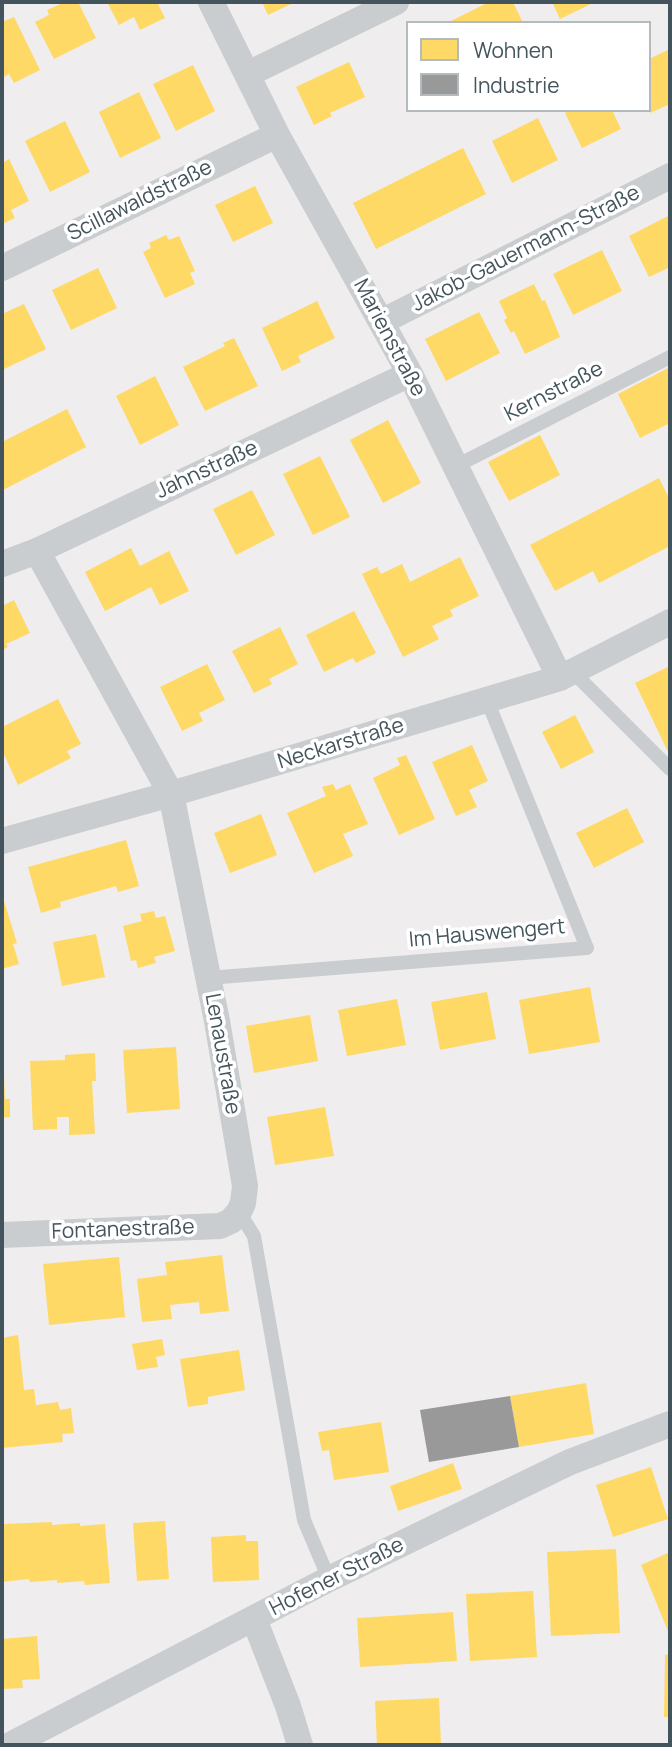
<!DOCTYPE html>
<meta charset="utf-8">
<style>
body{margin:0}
#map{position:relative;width:672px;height:1747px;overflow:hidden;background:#efedee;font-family:Manrope,sans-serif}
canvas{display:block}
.frame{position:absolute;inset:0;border:4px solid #43545c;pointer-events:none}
.legend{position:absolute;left:406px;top:21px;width:245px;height:91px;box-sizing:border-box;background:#fff;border:2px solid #b4bbbe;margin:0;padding:9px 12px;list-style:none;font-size:21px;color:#43545c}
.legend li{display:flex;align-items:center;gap:14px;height:35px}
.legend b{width:35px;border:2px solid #b4bbbe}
</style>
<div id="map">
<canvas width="672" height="1747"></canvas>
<div class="frame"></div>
<ul class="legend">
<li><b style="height:19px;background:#ffd966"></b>Wohnen</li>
<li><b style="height:19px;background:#999"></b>Industrie</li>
</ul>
</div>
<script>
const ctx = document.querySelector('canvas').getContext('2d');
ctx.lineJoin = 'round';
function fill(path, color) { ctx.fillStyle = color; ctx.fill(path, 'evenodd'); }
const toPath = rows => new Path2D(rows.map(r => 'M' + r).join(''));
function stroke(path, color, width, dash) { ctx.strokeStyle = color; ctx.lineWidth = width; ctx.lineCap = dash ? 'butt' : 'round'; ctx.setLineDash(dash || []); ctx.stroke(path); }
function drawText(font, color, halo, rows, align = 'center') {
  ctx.font = font + ' Manrope,sans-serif'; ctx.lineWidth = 7; ctx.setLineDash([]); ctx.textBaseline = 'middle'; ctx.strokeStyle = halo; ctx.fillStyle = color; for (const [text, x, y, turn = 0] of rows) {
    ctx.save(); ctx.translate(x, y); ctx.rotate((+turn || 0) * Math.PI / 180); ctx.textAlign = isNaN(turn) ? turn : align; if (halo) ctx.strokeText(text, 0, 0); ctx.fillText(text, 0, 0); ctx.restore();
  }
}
fill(toPath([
 [65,2,78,2,96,38,54,59,35,22,49,15,47,10],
 [107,2,157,2,165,18,140,30,134,17,119,25],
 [262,2,295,2,268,15],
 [489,2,513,2,523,23,447,23],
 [552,2,595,2,560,19],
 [14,17,40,70,14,83,9,74,2,78,2,22],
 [670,49,670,104,650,113,649,59],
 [349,62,365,97,330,113,332,116,314,125,296,87],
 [193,65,215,111,176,131,153,84],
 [139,92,161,138,120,158,99,112],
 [570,110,612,110,621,129,582,148,565,113],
 [538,118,558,160,512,183,492,141],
 [65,121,90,172,50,192,25,141],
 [463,148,486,194,376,249,353,203],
 [9,159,29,201,11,210,15,218,2,224,2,163],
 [255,186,273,223,233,242,215,205],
 [670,215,670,267,649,277,629,236],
 [166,235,169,240,179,236,195,271,190,273,195,284,165,298,143,252,151,248,149,243],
 [602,250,622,291,573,315,553,274],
 [98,268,117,308,71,330,52,290],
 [534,284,542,301,545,300,560,337,525,354,514,331,511,333,504,320,507,318,499,301],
 [317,301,335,338,298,356,301,362,282,371,262,328],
 [24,304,46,349,2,370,2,314],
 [479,312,500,353,446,381,425,339],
 [234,338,258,386,205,411,183,367,225,346,223,343],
 [670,367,670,423,640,438,618,394],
 [155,376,179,425,140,445,116,396],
 [67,409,86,447,3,490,2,442],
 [388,420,421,483,383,503,350,440],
 [540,435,560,475,509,501,488,462],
 [320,456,350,517,313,535,283,474],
 [659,478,670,500,670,546,599,583,593,571,555,591,530,545],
 [252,490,275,535,236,555,213,509],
 [131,548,140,566,169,551,189,591,160,605,151,587,105,611,85,572],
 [460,557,479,596,450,610,453,616,432,626,439,639,403,657,362,574,377,567,381,574,402,564,410,582],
 [14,600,30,633,6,644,8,647,2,650,2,606],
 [354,611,376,653,356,663,353,658,324,672,306,635],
 [280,627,298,664,269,679,272,684,254,693,232,651],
 [207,664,225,700,199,713,203,721,182,731,160,687],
 [670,666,670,756,635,683],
 [58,699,81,744,67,751,71,758,18,785,2,750,2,727],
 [575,715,594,752,561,769,542,732],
 [472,745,488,781,469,790,477,807,456,816,432,762],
 [406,755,435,819,399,835,373,778,400,765,397,758],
 [333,784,336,790,350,784,368,824,343,834,353,856,314,873,287,813,326,796,322,787],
 [627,808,644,842,594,868,576,833],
 [261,814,277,855,230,873,214,833],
 [126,840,139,886,118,892,116,886,60,902,61,907,41,913,28,867],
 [2,901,4,901,17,943,13,944,19,964,2,969],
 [154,911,156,918,165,916,175,951,154,957,156,963,138,968,136,960,131,961,123,926,142,921,140,914],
 [96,934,105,977,62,986,53,942],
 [590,987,600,1042,529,1054,519,1000],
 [487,992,496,1039,440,1050,431,1002],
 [397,999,406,1045,347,1056,338,1010],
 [310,1015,318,1061,254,1073,246,1026],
 [176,1047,180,1109,127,1113,123,1050],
 [95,1053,96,1081,92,1081,95,1134,69,1135,69,1117,57,1117,57,1129,33,1130,30,1061,65,1060,65,1055],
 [2,1075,4,1075,5,1099,10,1099,10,1117,2,1118],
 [325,1107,334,1156,275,1165,267,1117],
 [222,1255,229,1311,200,1314,199,1302,170,1305,172,1319,142,1322,137,1279,167,1275,165,1262],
 [119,1257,125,1317,49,1325,43,1264],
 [18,1335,24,1390,34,1389,36,1405,58,1402,60,1410,71,1408,74,1433,62,1434,63,1442,2,1448,2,1338],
 [162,1339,165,1355,156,1357,158,1367,137,1370,132,1344],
 [239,1350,245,1390,208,1397,208,1404,188,1407,180,1359],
 [586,1383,594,1434,519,1447,510,1396],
 [381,1422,389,1472,334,1480,329,1450,322,1451,318,1432],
 [453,1463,462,1489,398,1511,390,1486],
 [651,1467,668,1519,613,1537,596,1485],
 [165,1521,169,1579,137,1581,133,1523],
 [52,1522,52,1525,80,1523,80,1526,105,1524,110,1583,85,1585,84,1581,57,1583,57,1580,30,1582,29,1579,2,1582,2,1524],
 [246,1535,246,1541,258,1541,259,1580,213,1582,211,1537],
 [616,1549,620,1633,551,1636,547,1552],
 [670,1552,670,1636,641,1565],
 [533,1591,537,1657,470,1661,466,1594],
 [453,1612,457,1661,360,1667,357,1618],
 [37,1636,40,1679,22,1680,23,1688,2,1689,2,1639],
 [670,1654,670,1717,664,1717,665,1655],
 [439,1698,441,1745,377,1745,375,1701]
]), '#ffd966');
fill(toPath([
 [510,1396,519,1447,429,1462,420,1410]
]), '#999');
stroke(toPath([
 [456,466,670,357],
 [573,672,670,769],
 [208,978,587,948,487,700],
 [239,1212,254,1236,304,1520,329,1579]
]), '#c9cdcf', 14);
stroke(toPath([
 [211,2,277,135,410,374,560,678],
 [248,74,396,2],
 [2,268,277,135],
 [381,322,670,176],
 [2,564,37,551,410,374],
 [2,841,171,794,560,678,670,622],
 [2,1235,220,1226,231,1221,239,1212,243,1203,245,1186,217,1021,171,794,37,551],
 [254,1619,288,1706,300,1745],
 [10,1745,329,1579,570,1462,670,1424]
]), '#c9cdcf', 26);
drawText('21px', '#43545c', '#fff', [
 ["Scillawaldstraße",140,201,-26],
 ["Jakob-Gauermann-Straße",526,249,-27],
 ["Marienstraße",389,338,62],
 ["Kernstraße",554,392,-27],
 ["Jahnstraße",207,470,-25],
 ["Neckarstraße",341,744,-17],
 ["Im Hauswengert",487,934,-5],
 ["Lenaustraße",222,1054,80],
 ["Fontanestraße",123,1230,-2],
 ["Hofener Straße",337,1577,-27]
]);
</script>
